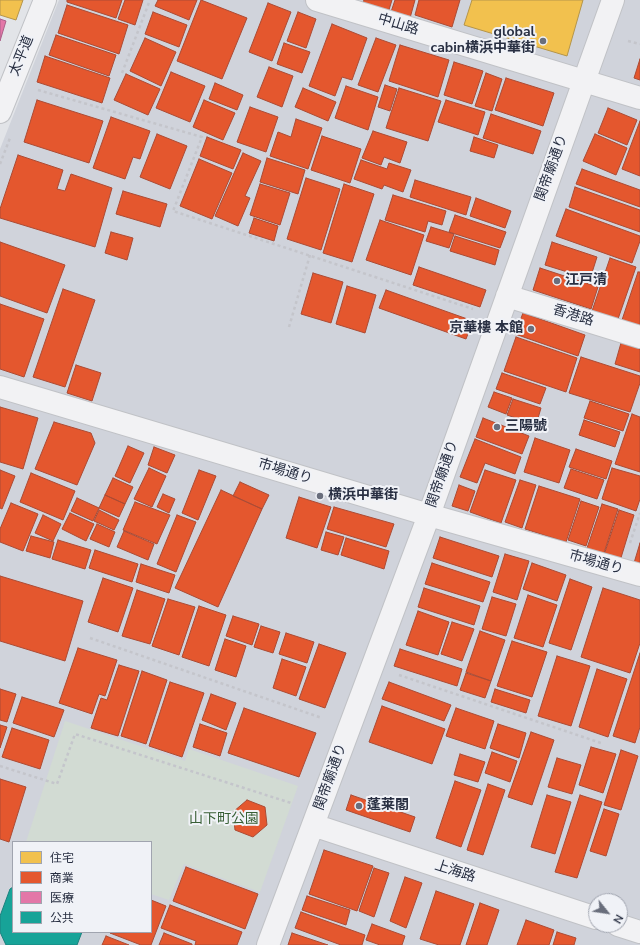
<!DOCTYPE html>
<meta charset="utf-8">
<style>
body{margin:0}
#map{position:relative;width:640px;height:945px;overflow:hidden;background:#e2e4e8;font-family:"Nunito Sans","Noto Sans JP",sans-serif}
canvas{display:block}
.legend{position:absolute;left:12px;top:841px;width:140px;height:92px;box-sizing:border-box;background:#f0f2f7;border:1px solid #a0a4af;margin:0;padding:5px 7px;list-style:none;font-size:12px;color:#282f42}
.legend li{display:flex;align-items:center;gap:8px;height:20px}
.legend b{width:20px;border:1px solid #a0a4af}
.north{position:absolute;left:588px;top:893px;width:40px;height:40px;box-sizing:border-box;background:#f0f2f7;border:1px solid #a0a4af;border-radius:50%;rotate:120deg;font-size:11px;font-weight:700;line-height:16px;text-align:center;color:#282f42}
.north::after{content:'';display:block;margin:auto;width:14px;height:18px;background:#696e7c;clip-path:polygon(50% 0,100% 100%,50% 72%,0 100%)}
</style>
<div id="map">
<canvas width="640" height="945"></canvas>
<ul class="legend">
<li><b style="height:11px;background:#f2c14e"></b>住宅</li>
<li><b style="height:11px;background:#e4572e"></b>商業</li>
<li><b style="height:11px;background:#e377a8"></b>医療</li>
<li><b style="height:11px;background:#17a398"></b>公共</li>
</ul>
<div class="north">N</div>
</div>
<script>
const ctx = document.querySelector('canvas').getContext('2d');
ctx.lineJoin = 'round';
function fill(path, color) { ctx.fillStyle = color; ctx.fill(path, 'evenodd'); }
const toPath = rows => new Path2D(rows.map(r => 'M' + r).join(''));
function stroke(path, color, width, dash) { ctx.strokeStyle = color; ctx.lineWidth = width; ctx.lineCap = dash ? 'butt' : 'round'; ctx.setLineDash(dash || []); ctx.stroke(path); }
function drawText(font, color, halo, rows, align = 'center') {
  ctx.font = font + ' "Nunito Sans","Noto Sans JP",sans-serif'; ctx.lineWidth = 4; ctx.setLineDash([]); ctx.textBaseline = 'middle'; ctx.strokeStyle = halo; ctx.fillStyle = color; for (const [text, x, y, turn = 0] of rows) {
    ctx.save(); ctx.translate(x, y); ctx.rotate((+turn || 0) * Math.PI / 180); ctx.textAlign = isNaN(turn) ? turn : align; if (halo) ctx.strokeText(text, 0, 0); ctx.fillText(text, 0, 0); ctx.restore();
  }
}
fill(toPath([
 [59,0,640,0,640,945,0,945,0,149],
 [13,842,151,842,151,932,13,932],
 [596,901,620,901,620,925,596,925]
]), '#d0d3db');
fill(toPath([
 [65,721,185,761,189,749,298,786,260,892,184,864,169,900,151,894,151,842,26,842]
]), '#d2dbd3');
const homes = toPath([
 [0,0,23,0,16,20,0,15,0,0],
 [472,0,583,0,567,56,464,25,472,0]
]);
fill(homes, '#f2c14e');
stroke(homes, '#b5954a', 1);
const shops = toPath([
 [67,0,122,0,116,18,67,2,67,0],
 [125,0,143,0,135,25,118,19,125,0],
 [158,0,197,0,189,20,155,6,158,0],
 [201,0,247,18,222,79,177,61,201,0],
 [364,0,392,0,388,13,362,5,364,0],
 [395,0,415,0,410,18,391,12,395,0],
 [419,0,460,0,452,27,415,15,419,0],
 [268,3,291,12,272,61,249,52,268,3],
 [67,5,128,25,119,54,58,33,67,5],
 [153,12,187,25,179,47,145,34,153,12],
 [298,12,316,19,306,48,287,41,298,12],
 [332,24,367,38,352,80,342,77,335,96,309,86,332,24],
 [56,35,116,55,109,76,49,55,56,35],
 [145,38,176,52,161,86,130,71,145,38],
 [376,38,396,45,378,92,358,85,376,38],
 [284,43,310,52,302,73,277,64,284,43],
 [400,45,449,60,438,97,389,81,400,45],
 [45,56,110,78,102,103,37,82,45,56],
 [640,59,640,80,634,78,640,59],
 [454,62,483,71,472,104,444,95,454,62],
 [269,67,293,76,282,107,257,97,269,67],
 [171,72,205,86,190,122,156,108,171,72],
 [486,73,502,79,492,111,475,106,486,73],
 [126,74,160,89,148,115,114,100,126,74],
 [506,78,554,93,543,126,495,110,506,78],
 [215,83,243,95,237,110,209,99,215,83],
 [385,85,397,89,390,111,378,107,385,85],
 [346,86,378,97,368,130,335,118,346,86],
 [303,88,336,102,328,121,295,107,303,88],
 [399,88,441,101,428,141,386,128,399,88],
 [37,100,103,121,89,163,24,142,37,100],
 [204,100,235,113,223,140,193,127,204,100],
 [446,100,485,112,478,135,438,122,446,100],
 [250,107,278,117,266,152,237,142,250,107],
 [608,108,637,120,627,145,598,133,608,108],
 [491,114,541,131,533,154,483,138,491,114],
 [111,117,150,131,140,159,133,157,125,179,93,168,111,117],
 [296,119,322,128,308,169,270,156,278,132,291,137,296,119],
 [640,121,640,176,622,169,640,121],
 [373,131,407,142,400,163,384,157,381,165,362,158,373,131],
 [157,134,187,146,170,189,140,177,157,134],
 [595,134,627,148,616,175,583,161,595,134],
 [322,136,361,149,350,183,311,170,322,136],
 [207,137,241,150,233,169,200,156,207,137],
 [474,137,498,145,494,158,470,151,474,137],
 [243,153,261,161,245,196,250,198,238,226,215,216,243,153],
 [18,155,63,170,57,189,65,191,71,174,112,188,95,247,0,218,0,209,18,155],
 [267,158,305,170,298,194,260,182,267,158],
 [199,159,232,173,212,219,180,206,199,159],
 [361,160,387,169,389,163,411,170,403,192,384,185,382,189,354,179,361,160],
 [582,169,640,190,640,207,576,184,582,169],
 [306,178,340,189,321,250,287,239,306,178],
 [415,180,471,197,466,215,410,197,415,180],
 [260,184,290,193,280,225,250,215,260,184],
 [344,184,374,194,352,262,323,253,344,184],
 [575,187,640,210,640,232,569,207,575,187],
 [123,191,167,204,160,227,116,214,123,191],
 [393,195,446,211,442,225,428,221,425,232,385,220,393,195],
 [476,198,511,211,505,228,470,216,476,198],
 [566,209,640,236,640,241,632,263,556,236,566,209],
 [455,215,506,232,500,248,449,232,455,215],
 [254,218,278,226,274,241,249,233,254,218],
 [380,220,424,235,411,275,366,260,380,220],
 [431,227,454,234,449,248,426,241,431,227],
 [111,232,133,238,127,260,105,253,111,232],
 [455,236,499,250,495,265,450,251,455,236],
 [0,242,65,265,47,313,0,296,0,242],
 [552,242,597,257,590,279,545,265,552,242],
 [610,258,636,267,618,319,592,311,610,258],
 [419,267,486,290,480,307,413,285,419,267],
 [540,268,598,287,591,309,533,290,540,268],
 [638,272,640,272,640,326,622,320,638,272],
 [313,273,343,282,331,323,301,314,313,273],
 [347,286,376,295,365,333,336,324,347,286],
 [63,289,95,300,65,387,33,377,63,289],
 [386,290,473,321,466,339,379,308,386,290],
 [0,304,44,319,24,377,0,369,0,304],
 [523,313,585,335,578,356,515,334,523,313],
 [516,337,577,358,566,392,504,371,516,337],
 [621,343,640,349,640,372,615,364,621,343],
 [581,357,640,376,640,383,630,412,569,393,581,357],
 [76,365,101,373,92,401,67,393,76,365],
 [502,373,546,388,540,404,496,389,502,373],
 [494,392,512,398,506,414,488,407,494,392],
 [513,399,541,408,536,425,507,415,513,399],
 [590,401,629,414,623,431,584,418,590,401],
 [0,407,38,418,23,469,0,462,0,407],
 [632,414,640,417,640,472,615,464,632,414],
 [483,418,529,436,522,454,476,437,483,418],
 [584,420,620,432,615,447,579,435,584,420],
 [54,422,91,433,95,443,77,485,35,469,54,422],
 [535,438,570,450,559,483,524,472,535,438],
 [475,439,521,457,515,474,485,463,477,483,460,477,475,439],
 [128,446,144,453,130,483,115,476,128,446],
 [154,447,175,455,167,473,148,465,154,447],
 [576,449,612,461,606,479,569,467,576,449],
 [149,468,166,476,152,507,134,499,149,468],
 [612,468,640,476,640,499,636,511,602,499,612,468],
 [571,469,604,480,597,499,564,488,571,469],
 [0,470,15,476,2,509,0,508,0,470],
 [199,470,216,476,198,520,182,513,199,470],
 [485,470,516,480,501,523,470,512,485,470],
 [31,473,75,491,63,520,20,502,31,473],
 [113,478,133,487,125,504,105,495,113,478],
 [520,480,536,485,522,528,505,522,520,480],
 [240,482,269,495,262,509,233,496,240,482],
 [459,485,475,491,468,511,452,506,459,485],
 [539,486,580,499,566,542,525,529,539,486],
 [221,490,262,509,218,607,175,588,221,490],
 [163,494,175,499,169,513,157,507,163,494],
 [105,495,125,504,119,517,99,508,105,495],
 [299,497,331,507,317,548,286,538,299,497],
 [77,498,99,508,93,521,71,511,77,498],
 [581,501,599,507,586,546,568,540,581,501],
 [135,502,170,515,157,544,123,530,135,502],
 [11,503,38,514,23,551,0,542,0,529,11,503],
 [602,504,618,509,603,556,586,551,602,504],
 [334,507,394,524,386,547,327,529,334,507],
 [99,510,119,520,114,530,94,521,99,510],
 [619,510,634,515,620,561,604,555,619,510],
 [70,513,94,524,86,541,62,529,70,513],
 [43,515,61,524,53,541,35,533,43,515],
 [177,515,196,522,176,572,157,564,177,515],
 [97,524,115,532,109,547,90,539,97,524],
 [124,531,154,544,148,560,117,547,124,531],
 [326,532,344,537,338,555,321,550,326,532],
 [31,536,54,542,50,558,26,551,31,536],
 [440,537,499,556,492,577,433,558,440,537],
 [346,538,389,551,384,569,341,555,346,538],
 [58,540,91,550,85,569,52,559,58,540],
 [640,543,640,565,634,563,640,543],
 [95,550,138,564,132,582,89,568,95,550],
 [505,554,529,561,517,600,493,592,505,554],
 [432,563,490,582,483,602,425,584,432,563],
 [532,563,566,575,557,601,523,589,532,563],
 [141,564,175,575,169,593,136,582,141,564],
 [0,576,83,601,65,661,0,641,0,576],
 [103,578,133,588,118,632,88,622,103,578],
 [570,579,592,587,571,650,549,643,570,579],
 [424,588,480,606,474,625,418,607,424,588],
 [603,588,640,600,640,643,630,673,581,657,603,588],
 [137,590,165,599,150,644,122,636,137,590],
 [528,595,557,605,543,647,514,638,528,595],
 [492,597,516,604,506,636,482,629,492,597],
 [168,599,195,607,179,655,152,646,168,599],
 [199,606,226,615,209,666,182,657,199,606],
 [418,611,449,622,438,655,406,645,418,611],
 [233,616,259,624,252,645,226,636,233,616],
 [452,622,474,629,462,661,441,654,452,622],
 [261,626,280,632,273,653,254,647,261,626],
 [480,631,505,640,491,681,466,672,480,631],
 [286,633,314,642,307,663,279,654,286,633],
 [225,639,246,646,236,677,215,670,225,639],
 [512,641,547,652,532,697,497,686,512,641],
 [319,644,346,653,325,708,299,699,319,644],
 [78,648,117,660,105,696,99,694,92,714,59,703,78,648],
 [400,649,462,669,457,686,394,666,400,649],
 [640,653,640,727,635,743,613,736,640,653],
 [557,656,590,666,571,726,538,716,557,656],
 [282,659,306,667,296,696,273,688,282,659],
 [119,665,139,671,118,736,91,728,101,698,107,700,119,665],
 [597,669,627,679,608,737,579,727,597,669],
 [142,671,167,680,146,744,121,736,142,671],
 [466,673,491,681,485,698,460,690,466,673],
 [170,682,204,693,182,757,149,746,170,682],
 [389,682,451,705,444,721,382,699,389,682],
 [0,689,16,694,7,722,0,720,0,689],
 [495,689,530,700,526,713,491,702,495,689],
 [211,694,236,703,226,730,202,720,211,694],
 [22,697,64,710,54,737,13,723,22,697],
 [382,706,445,729,432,764,369,742,382,706],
 [244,708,316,733,299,777,228,753,244,708],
 [456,708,494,721,485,749,446,736,456,708],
 [200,724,227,733,220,756,193,747,200,724],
 [498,724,526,733,519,758,490,748,498,724],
 [0,725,7,727,0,748,0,725],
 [12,728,49,740,40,769,2,757,12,728],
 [531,732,554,740,532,805,508,797,531,732],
 [591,747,616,754,603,793,579,785,591,747],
 [621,750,638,756,621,810,604,805,621,750],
 [492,752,517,761,510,782,485,773,492,752],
 [460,754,485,762,478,782,454,775,460,754],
 [557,758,581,765,572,794,548,787,557,758],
 [0,779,26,787,9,842,0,839,0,779],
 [455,781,481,790,461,847,436,838,455,781],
 [488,784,505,790,483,855,467,850,488,784],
 [351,795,415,817,410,832,346,810,351,795],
 [547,795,571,802,555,854,531,847,547,795],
 [580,795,602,802,577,878,555,872,580,795],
 [247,800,265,807,267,825,253,837,235,830,233,812,247,800],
 [604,809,619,814,606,856,590,851,604,809],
 [324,850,373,866,357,911,309,894,324,850],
 [186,867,258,894,245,929,173,901,186,867],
 [374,868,389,873,374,917,359,911,374,868],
 [405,877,422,883,406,928,390,921,405,877],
 [436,891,474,904,460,945,439,945,420,939,436,891],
 [307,896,350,910,346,925,302,910,307,896],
 [151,900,166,906,151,945,141,945,110,933,151,932,151,900],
 [480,903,499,910,487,945,466,945,480,903],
 [170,905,242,932,237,945,195,945,196,941,161,928,170,905],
 [301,912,365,935,362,945,341,945,295,928,301,912],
 [526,920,554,930,549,945,517,945,526,920],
 [372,924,405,936,402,945,380,945,366,940,372,924],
 [557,932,576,938,574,945,553,945,557,932],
 [164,933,192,944,192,945,159,945,164,933],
 [292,933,328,945,288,945,292,933],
 [106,936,129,945,102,945,106,936]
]);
fill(shops, '#e4572e');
stroke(shops, '#ac4b34', 1);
const health = toPath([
 [0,19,6,21,0,41,0,19]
]);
fill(health, '#e377a8');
stroke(health, '#ab6189', 1);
const public = toPath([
 [13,887,13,932,82,932,77,945,6,945,0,932,0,916,10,889,13,887]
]);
fill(public, '#17a398');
stroke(public, '#1c807e', 1);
const minor = toPath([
 [317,0,640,98],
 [0,112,45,0],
 [507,296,640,337],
 [0,387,429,515,640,575],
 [313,825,596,918],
 [618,925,640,932],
 [268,945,429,515,613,0]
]);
stroke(minor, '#c0c2c6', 24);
stroke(toPath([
 [628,41,640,44],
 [122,73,150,0],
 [38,90,202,137,173,211,473,309],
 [0,164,10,138],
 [289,327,310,255],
 [630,543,640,513],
 [90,638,322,718],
 [399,675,601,743],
 [0,766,57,784,75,734,291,803]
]), '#c4c5cb', 2.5, [3, 3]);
stroke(minor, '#f2f2f4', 22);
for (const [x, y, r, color] of [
 [543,41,4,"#696e7c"],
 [557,281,4,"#696e7c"],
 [531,329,4,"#696e7c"],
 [497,427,4,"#696e7c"],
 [320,496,4,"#696e7c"],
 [359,806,4,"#696e7c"]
]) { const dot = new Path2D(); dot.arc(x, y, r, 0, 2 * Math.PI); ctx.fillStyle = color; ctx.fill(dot); stroke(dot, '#f0f2f7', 1.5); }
drawText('14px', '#282f42', '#f0f2f7', [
 ["中山路",398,25,17],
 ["太平道",22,56,-68],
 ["関帝廟通り",552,168,-70],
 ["香港路",573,316,17],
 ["市場通り",285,472,17],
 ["関帝廟通り",443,474,-71],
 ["市場通り",596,563,16],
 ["関帝廟通り",331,777,-70],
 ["上海路",455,872,18]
]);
drawText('bold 14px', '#282f42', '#f0f2f7', [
 ["global",535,33,"right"],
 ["cabin横浜中華街",535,49,"right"],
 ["江戸清",565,281],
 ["京華樓 本館",523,329,"right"],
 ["三陽號",505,427],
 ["横浜中華街",328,496],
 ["蓬莱閣",367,806]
], 'left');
drawText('14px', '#385f35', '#f0f2f7', [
 ["山下町公園",224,820]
]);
</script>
